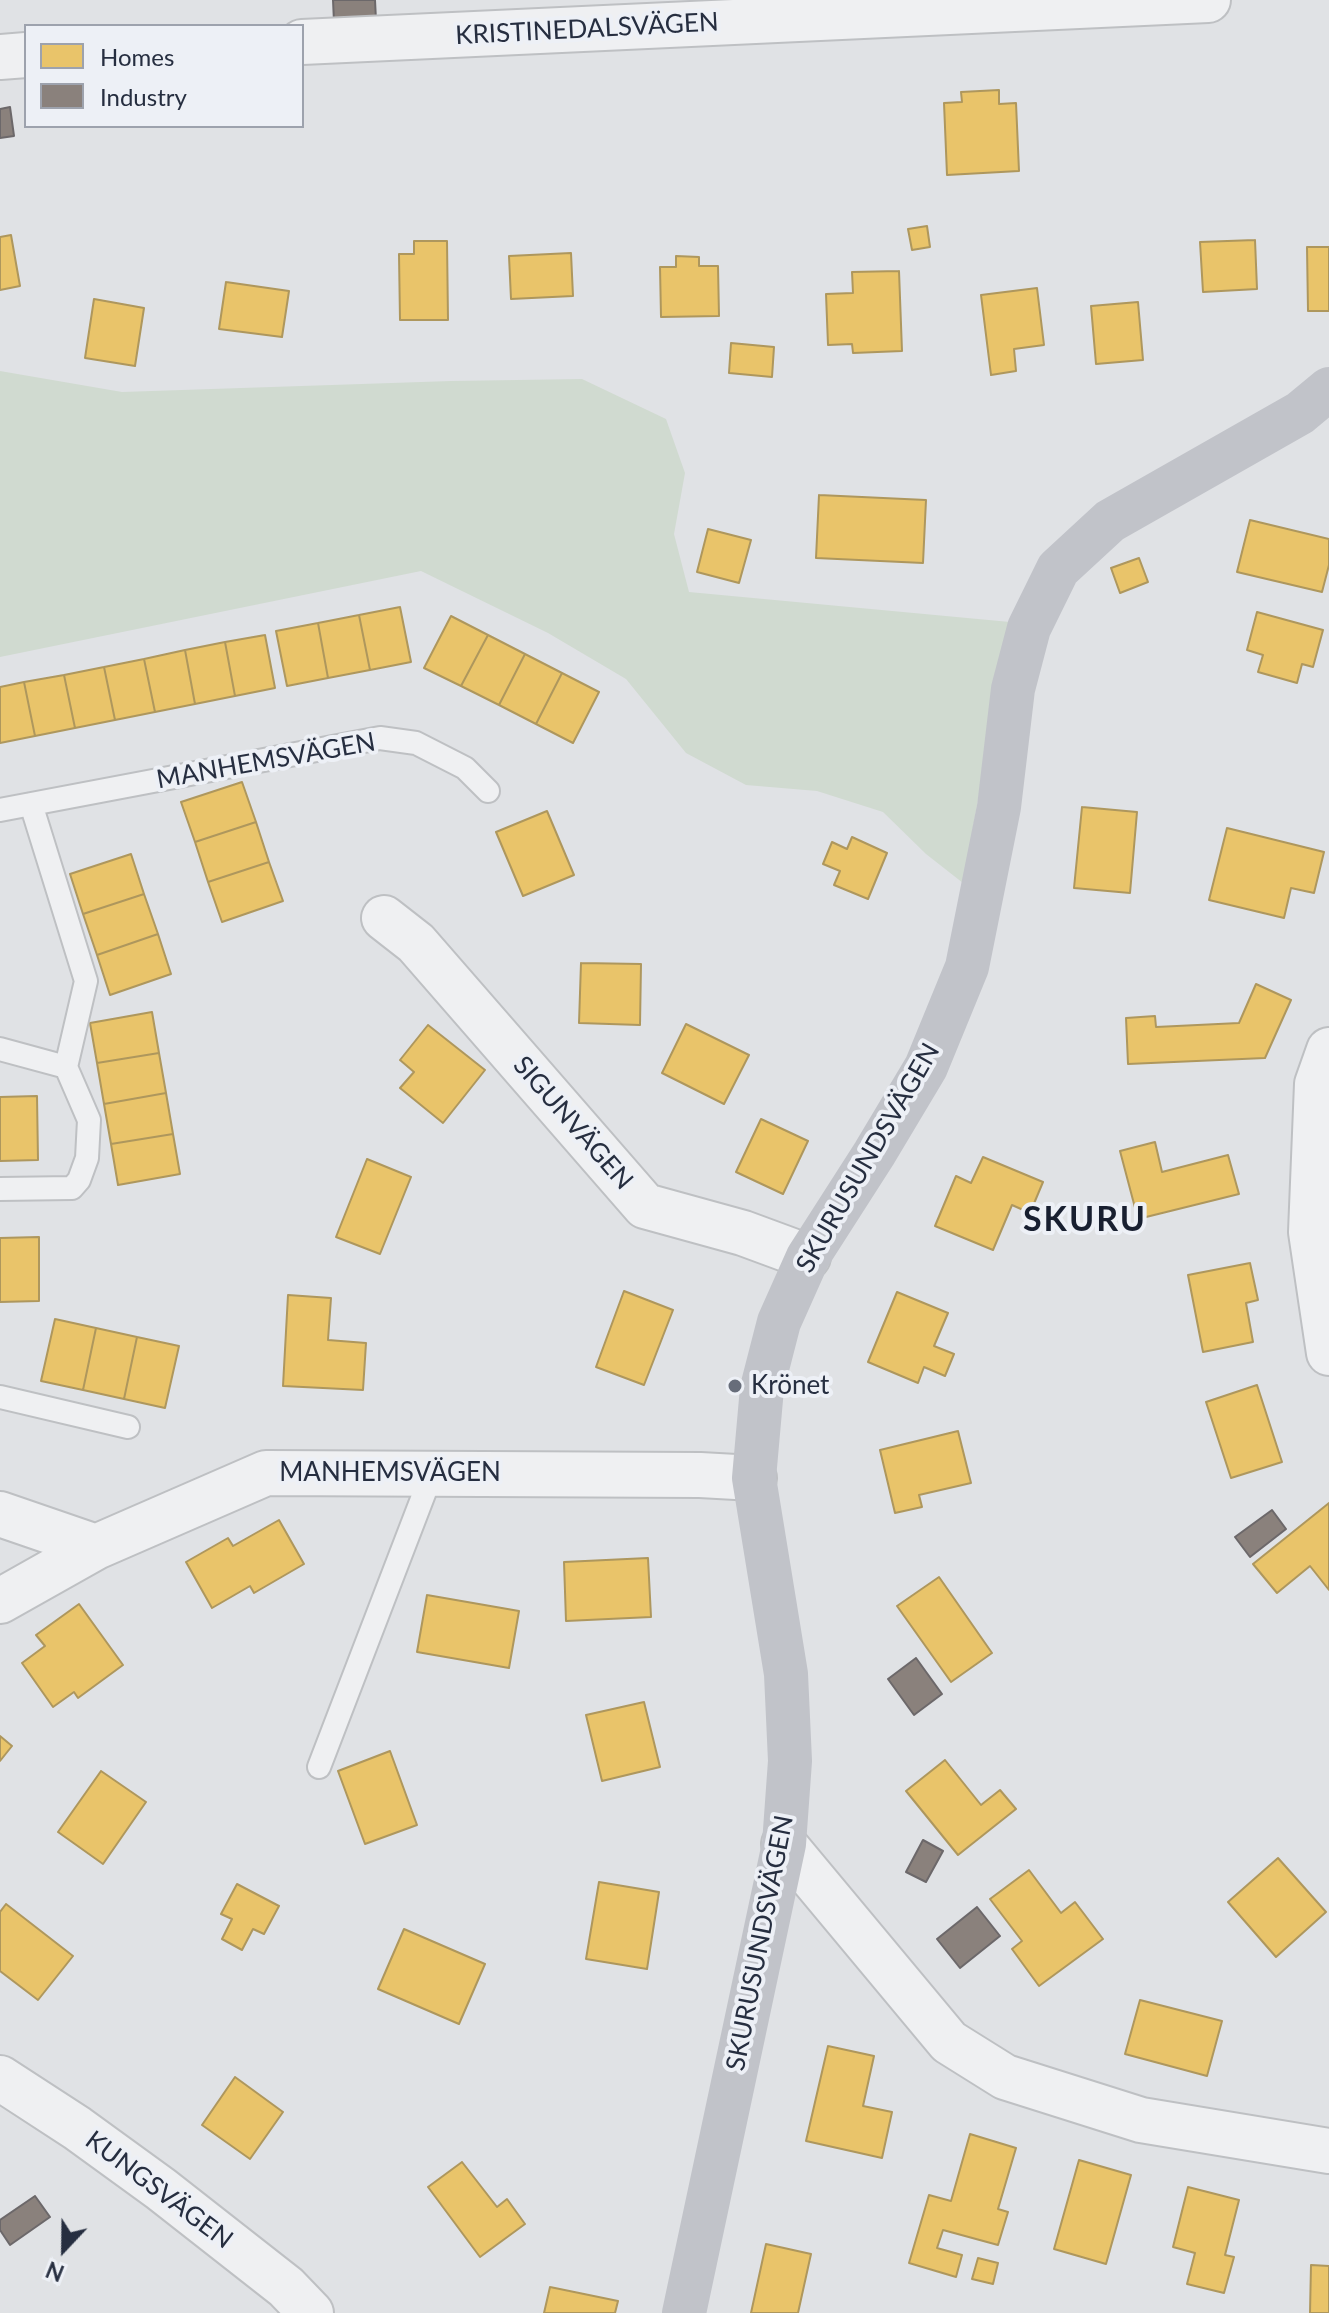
<!DOCTYPE html>
<meta charset="utf-8">
<style>
body{margin:0}
#map{position:relative;width:1329px;height:2313px;overflow:hidden;background:#e0e2e5;font-family:Lato,sans-serif}
canvas{display:block}
.legend{position:absolute;left:24px;top:24px;width:280px;height:104px;box-sizing:border-box;background:#edf0f6;border:2px solid #9da2ad;margin:0;padding:10px 14px;list-style:none;font-size:24px;color:#262e40}
.legend li{display:flex;align-items:center;gap:16px;height:40px}
.legend b{width:40px;border:2px solid #9da2ad}
.north{position:absolute;left:24px;top:2209px;width:80px;height:80px;-webkit-text-stroke:6px #edf0f6;paint-order:stroke;rotate:202deg;font-size:22px;font-weight:700;line-height:32px;text-align:center;color:#262e40}
.north::after{content:'';display:block;margin:auto;width:28px;height:36px;background:#262e40;clip-path:polygon(50% 0,100% 100%,50% 72%,0 100%)}
</style>
<div id="map">
<canvas width="1329" height="2313"></canvas>
<ul class="legend">
<li><b style="height:22px;background:#e9c46a"></b>Homes</li>
<li><b style="height:22px;background:#8a817c"></b>Industry</li>
</ul>
<div class="north">N</div>
</div>
<script>
const ctx = document.querySelector('canvas').getContext('2d');
ctx.lineJoin = 'round';
function fill(path, color) { ctx.fillStyle = color; ctx.fill(path, 'evenodd'); }
const toPath = rows => new Path2D(rows.map(r => 'M' + r).join(''));
function stroke(path, color, width, dash) { ctx.strokeStyle = color; ctx.lineWidth = width; ctx.lineCap = dash ? 'butt' : 'round'; ctx.setLineDash(dash || []); ctx.stroke(path); }
function drawText(font, color, halo, rows, align = 'center') {
  ctx.font = font + ' Lato,sans-serif'; ctx.lineWidth = 8; ctx.setLineDash([]); ctx.textBaseline = 'middle'; ctx.strokeStyle = halo; ctx.fillStyle = color; for (const [text, x, y, turn = 0] of rows) {
    ctx.save(); ctx.translate(x, y); ctx.rotate((+turn || 0) * Math.PI / 180); ctx.textAlign = isNaN(turn) ? turn : align; if (halo) ctx.strokeText(text, 0, 0); ctx.fillText(text, 0, 0); ctx.restore();
  }
}
fill(toPath([
 [0,371,122,392,451,381,582,379,666,419,685,473,674,534,689,592,1010,622,963,883,926,854,883,812,817,791,746,785,686,753,626,679,548,633,421,571,0,657]
]), '#d0dad0');
const homes = toPath([
 [999,90,999,104,1016,103,1019,171,947,175,944,103,962,102,961,92,999,90],
 [927,226,930,247,912,250,908,229,927,226],
 [11,235,20,286,0,290,0,237,11,235],
 [1255,240,1257,289,1203,292,1200,242,1255,240],
 [414,241,447,241,448,320,400,320,399,254,414,254,414,241],
 [1307,247,1329,247,1329,311,1308,311,1307,247],
 [571,253,573,296,511,299,509,256,571,253],
 [676,256,699,257,699,266,718,266,719,316,661,317,660,267,676,267,676,256],
 [899,271,902,351,853,353,852,344,828,345,826,294,853,293,852,272,899,271],
 [226,282,289,291,282,337,219,329,226,282],
 [1037,288,1044,345,1014,349,1016,371,991,375,981,295,1037,288],
 [94,299,144,308,135,366,85,358,94,299],
 [1138,302,1143,360,1096,364,1091,306,1138,302],
 [731,343,774,347,772,377,729,373,731,343],
 [819,495,926,500,923,563,816,558,819,495],
 [1250,520,1329,539,1329,565,1322,592,1237,572,1250,520],
 [708,529,751,540,739,583,697,572,708,529],
 [1139,558,1148,582,1120,593,1111,568,1139,558],
 [400,607,411,662,370,670,359,615,400,607],
 [1257,612,1323,630,1313,667,1302,664,1297,683,1258,672,1263,655,1247,650,1257,612],
 [359,615,370,670,328,678,318,623,359,615],
 [451,616,488,635,461,686,424,668,451,616],
 [318,623,328,678,287,686,276,631,318,623],
 [265,635,275,688,235,696,225,642,265,635],
 [488,635,525,654,499,705,461,686,488,635],
 [225,642,235,696,195,704,185,650,225,642],
 [185,650,195,704,155,712,144,659,185,650],
 [525,654,562,673,536,724,499,705,525,654],
 [144,659,155,712,115,720,104,667,144,659],
 [104,667,115,720,75,728,64,675,104,667],
 [562,673,599,692,573,743,536,724,562,673],
 [64,675,75,728,35,736,24,682,64,675],
 [24,682,35,736,0,743,0,687,24,682],
 [242,782,256,822,195,842,181,802,242,782],
 [1082,807,1137,812,1130,893,1074,888,1082,807],
 [547,811,574,875,523,896,496,832,547,811],
 [256,822,269,862,208,882,195,842,256,822],
 [1227,828,1324,852,1314,893,1291,888,1284,918,1209,900,1227,828],
 [852,837,887,853,868,899,834,885,840,871,823,864,832,842,847,849,852,837],
 [131,854,144,894,83,914,70,874,131,854],
 [269,862,283,901,222,922,208,882,269,862],
 [144,894,158,934,97,955,83,914,144,894],
 [158,934,171,974,110,995,97,955,158,934],
 [581,963,641,964,640,1025,579,1023,581,963],
 [1256,984,1291,1000,1265,1058,1128,1064,1126,1018,1155,1016,1156,1027,1239,1023,1256,984],
 [152,1012,159,1053,97,1063,90,1023,152,1012],
 [686,1024,749,1055,724,1104,662,1073,686,1024],
 [428,1025,485,1070,443,1123,400,1088,414,1072,400,1060,428,1025],
 [159,1053,166,1093,104,1104,97,1063,159,1053],
 [166,1093,173,1134,111,1144,104,1104,166,1093],
 [37,1096,38,1160,0,1161,0,1097,37,1096],
 [761,1119,808,1141,783,1194,736,1172,761,1119],
 [173,1134,180,1174,118,1185,111,1144,173,1134],
 [1155,1142,1162,1172,1228,1155,1239,1194,1138,1219,1120,1151,1155,1142],
 [983,1157,1043,1182,1030,1213,1012,1205,993,1250,935,1226,956,1176,971,1183,983,1157],
 [367,1159,411,1177,380,1254,336,1237,367,1159],
 [39,1237,39,1301,0,1302,0,1238,39,1237],
 [1250,1263,1258,1300,1246,1303,1253,1342,1203,1352,1188,1275,1250,1263],
 [624,1291,673,1310,644,1385,596,1367,624,1291],
 [897,1292,948,1313,934,1346,954,1354,945,1376,924,1367,918,1383,868,1362,897,1292],
 [288,1295,331,1298,328,1340,366,1343,363,1390,283,1386,288,1295],
 [55,1319,96,1328,83,1390,41,1381,55,1319],
 [96,1328,137,1337,124,1399,83,1390,96,1328],
 [137,1337,179,1346,165,1408,124,1399,137,1337],
 [1257,1385,1282,1462,1231,1478,1206,1402,1257,1385],
 [958,1431,971,1483,919,1495,922,1507,895,1513,880,1450,958,1431],
 [1329,1503,1329,1590,1310,1566,1277,1593,1253,1564,1329,1503],
 [279,1520,304,1564,254,1593,250,1586,212,1608,186,1562,228,1538,233,1546,279,1520],
 [648,1558,651,1617,566,1621,564,1562,648,1558],
 [939,1577,992,1653,951,1682,897,1606,939,1577],
 [427,1595,519,1611,509,1668,417,1652,427,1595],
 [79,1604,123,1665,78,1698,74,1692,53,1707,22,1663,45,1646,36,1635,79,1604],
 [644,1702,660,1767,602,1781,586,1715,644,1702],
 [0,1736,12,1746,0,1761,0,1736],
 [390,1751,417,1825,365,1844,338,1771,390,1751],
 [945,1760,981,1805,1000,1790,1016,1809,958,1855,906,1791,945,1760],
 [101,1771,146,1802,103,1864,58,1832,101,1771],
 [1278,1858,1326,1912,1276,1957,1228,1902,1278,1858],
 [1029,1870,1061,1913,1075,1902,1103,1939,1039,1986,1012,1949,1022,1941,990,1899,1029,1870],
 [599,1882,659,1892,647,1969,586,1959,599,1882],
 [237,1884,279,1906,264,1934,253,1929,242,1950,222,1939,232,1919,221,1914,237,1884],
 [6,1904,73,1956,38,2000,0,1971,0,1912,6,1904],
 [404,1929,485,1964,459,2024,378,1989,404,1929],
 [1140,2000,1222,2021,1207,2076,1125,2054,1140,2000],
 [828,2046,874,2056,863,2106,892,2112,882,2158,806,2141,828,2046],
 [235,2077,283,2112,250,2159,202,2125,235,2077],
 [970,2134,1016,2148,998,2209,1008,2212,998,2245,943,2230,937,2248,962,2255,956,2277,909,2263,929,2195,951,2201,970,2134],
 [1079,2160,1131,2175,1106,2264,1054,2249,1079,2160],
 [462,2162,497,2207,507,2199,525,2224,480,2257,428,2187,462,2162],
 [1188,2187,1239,2200,1225,2255,1234,2257,1224,2293,1187,2284,1195,2253,1173,2247,1188,2187],
 [766,2244,811,2254,798,2313,751,2313,766,2244],
 [978,2258,998,2263,993,2284,972,2279,978,2258],
 [1311,2265,1329,2266,1329,2313,1310,2313,1311,2265],
 [550,2287,618,2301,615,2313,544,2313,550,2287]
]);
fill(homes, '#e9c46a');
stroke(homes, '#ae975d', 2);
const industry = toPath([
 [333,0,375,0,376,20,334,22,333,0],
 [10,107,14,136,0,138,0,109,10,107],
 [1272,1510,1286,1529,1250,1557,1235,1537,1272,1510],
 [916,1658,942,1694,914,1715,888,1679,916,1658],
 [923,1840,943,1851,926,1882,906,1872,923,1840],
 [977,1907,1000,1936,960,1968,937,1939,977,1907],
 [35,2196,50,2217,10,2245,0,2230,0,2220,35,2196]
]);
fill(industry, '#8a817c');
stroke(industry, '#6c686a', 2);
const lane = toPath([
 [0,810,380,738,416,743,465,768,488,791],
 [0,1049,66,1067],
 [0,1189,72,1188,79,1180,87,1158,89,1120,66,1067,86,981,31,804],
 [0,1397,128,1427],
 [319,1767,432,1473]
]);
const street = toPath([
 [302,42,1208,0],
 [0,57,26,55],
 [384,918,416,943,645,1206,743,1233,808,1257],
 [1329,1050,1317,1084,1311,1232,1329,1353],
 [0,1514,96,1547,266,1473,700,1475,754,1478],
 [0,1601,96,1547],
 [784,1844,949,2042,1005,2077,1141,2120,1329,2151],
 [0,2078,77,2128,161,2189,286,2287,311,2313]
]);
stroke(lane, '#bec0c3', 26);
stroke(street, '#bec0c3', 48);
stroke(lane, '#eff0f2', 22);
stroke(street, '#eff0f2', 44);
stroke(toPath([
 [684,2313,784,1844,790,1761,786,1674,754,1478,762,1388,779,1322,808,1257,874,1154,926,1067,967,967,999,807,1013,689,1029,628,1058,569,1110,521,1300,413,1329,389]
]), '#c1c3c9', 44);
for (const [x, y, r, color] of [
 [735,1386,8,"#676d7a"]
]) { const dot = new Path2D(); dot.arc(x, y, r, 0, 2 * Math.PI); ctx.fillStyle = color; ctx.fill(dot); stroke(dot, '#edf0f6', 3); }
drawText('26px', '#262e40', '#edf0f6', [
 ["KRISTINEDALSVÄGEN",587,29,-3],
 ["MANHEMSVÄGEN",266,761,-10],
 ["SIGUNVÄGEN",573,1123,49],
 ["SKURUSUNDSVÄGEN",868,1158,-60],
 ["MANHEMSVÄGEN",390,1473],
 ["SKURUSUNDSVÄGEN",760,1943,-79],
 ["KUNGSVÄGEN",159,2190,37]
]);
drawText('26px', '#262e40', '#edf0f6', [
 ["Krönet",751,1386]
], 'left');
ctx.letterSpacing = '2px';
drawText('bold 34px', '#181f30', '#edf0f6', [
 ["SKURU",1085,1220]
]);
ctx.letterSpacing = '0px';
</script>
